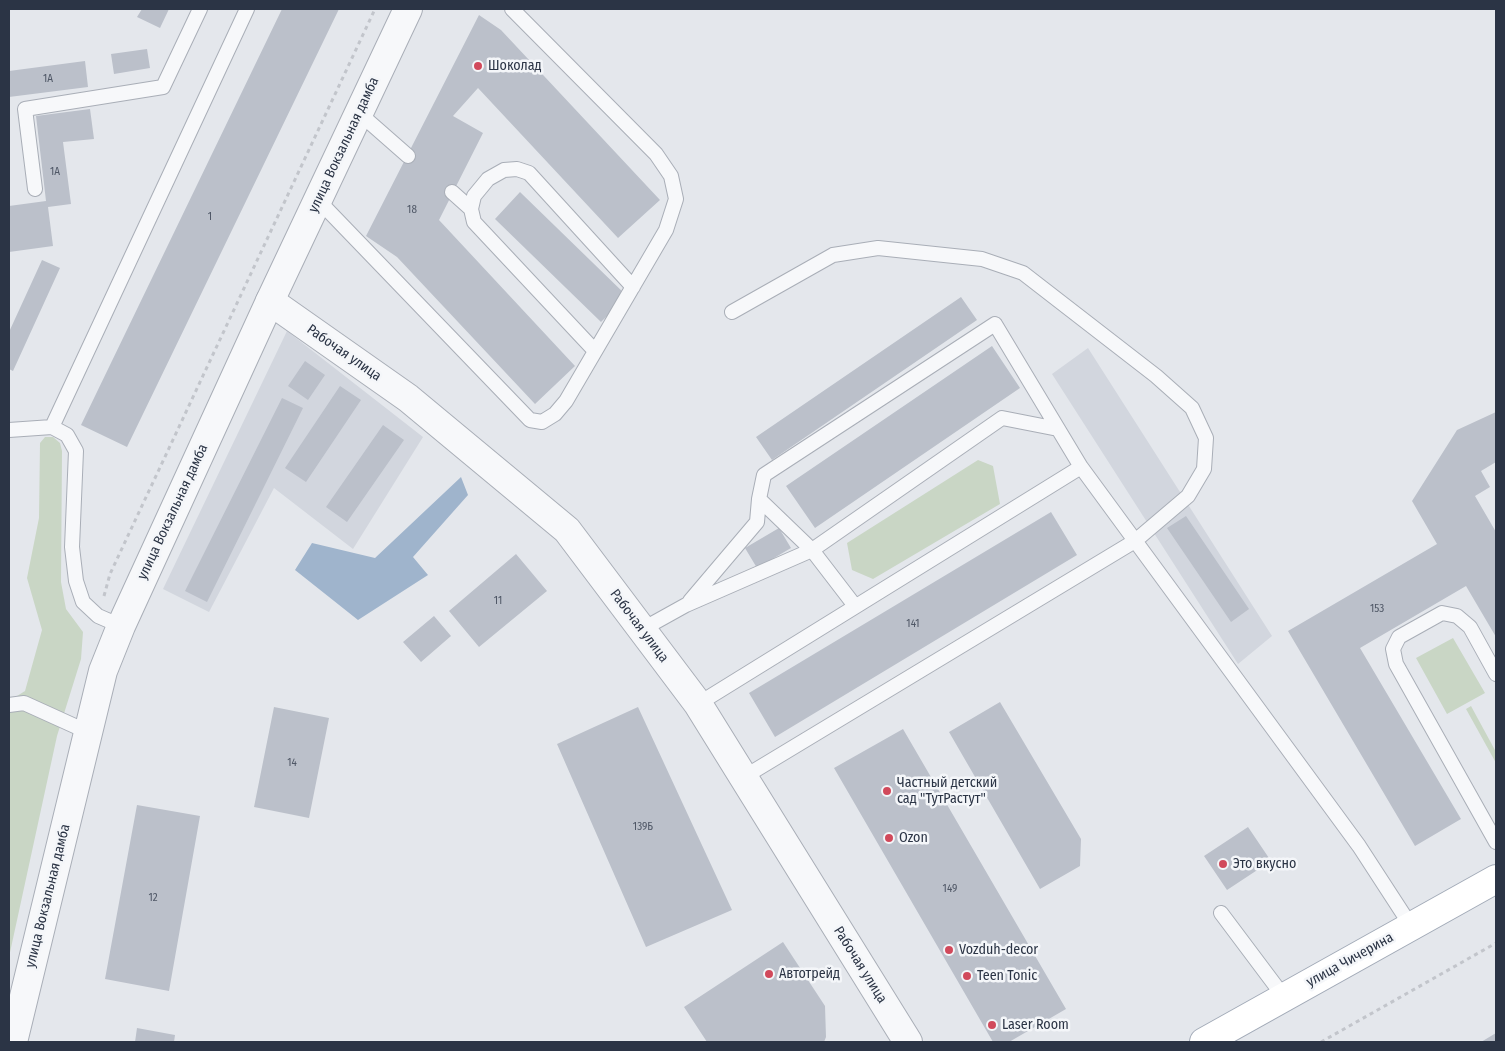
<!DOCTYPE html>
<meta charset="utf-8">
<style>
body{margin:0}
#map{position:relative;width:1505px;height:1051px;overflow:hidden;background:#e4e7ec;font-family:"Fira Sans Condensed",sans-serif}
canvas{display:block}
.frame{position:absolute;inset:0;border:10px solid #2b3445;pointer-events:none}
</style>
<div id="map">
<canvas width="1505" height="1051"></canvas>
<div class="frame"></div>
</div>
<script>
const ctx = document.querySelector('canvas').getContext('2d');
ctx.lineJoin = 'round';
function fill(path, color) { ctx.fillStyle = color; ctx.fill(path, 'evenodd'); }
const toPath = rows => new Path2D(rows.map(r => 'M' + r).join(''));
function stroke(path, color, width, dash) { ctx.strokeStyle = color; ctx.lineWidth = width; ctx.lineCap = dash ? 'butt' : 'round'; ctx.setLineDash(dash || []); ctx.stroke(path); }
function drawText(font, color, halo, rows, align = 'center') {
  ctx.font = font + ' "Fira Sans Condensed",sans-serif'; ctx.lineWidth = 5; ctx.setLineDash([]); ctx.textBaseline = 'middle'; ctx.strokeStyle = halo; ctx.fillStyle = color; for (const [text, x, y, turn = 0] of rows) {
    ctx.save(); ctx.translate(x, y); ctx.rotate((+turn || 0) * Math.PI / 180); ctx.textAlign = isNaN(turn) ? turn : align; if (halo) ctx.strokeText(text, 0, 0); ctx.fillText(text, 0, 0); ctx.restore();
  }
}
fill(toPath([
 [287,331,423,437,353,549,274,488,209,612,163,589],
 [1088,348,1272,636,1238,664,1052,374]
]), '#d2d6de');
fill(toPath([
 [45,437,53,437,60,443,62,451,61,582,66,609,83,632,81,659,57,736,9,957,9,701,25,691,42,630,27,578,39,518,40,443],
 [978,460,993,466,1000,504,873,579,852,570,847,543],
 [1453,638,1485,693,1447,714,1416,658],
 [1471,706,1496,752,1496,763,1466,709]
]), '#c9d6c5');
fill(toPath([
 [461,477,468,495,413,557,428,575,358,620,295,570,312,543,375,558]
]), '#9fb4cc');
fill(toPath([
 [142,9,169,9,160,28,137,17],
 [282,9,339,9,127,447,81,425],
 [479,15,501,30,660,200,618,238,478,88,453,116,483,133,439,220,575,366,535,404,397,257,366,236],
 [147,49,150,68,114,74,111,54],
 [85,61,88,87,9,97,9,71],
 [90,109,94,139,63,142,71,204,48,207,53,246,9,252,9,206,46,201,36,116],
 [520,192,627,296,601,322,495,219],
 [42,260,60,268,13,371,9,369,9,332],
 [961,297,977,320,772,460,756,437],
 [992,346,1020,388,815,528,786,486],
 [305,361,325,375,308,400,288,386],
 [340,386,361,400,306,482,285,468],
 [282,398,303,408,207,602,185,591],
 [1496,412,1496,462,1481,471,1490,487,1475,496,1496,532,1496,637,1466,586,1360,648,1461,819,1415,846,1288,631,1437,544,1412,501,1457,430],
 [383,425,404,440,347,522,326,507],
 [1051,512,1077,555,775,737,749,693],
 [1186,516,1249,609,1231,622,1167,528],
 [779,528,791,548,757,568,745,548],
 [516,554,547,591,479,647,449,611],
 [434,616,451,636,421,662,403,642],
 [1000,702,1081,839,1080,866,1040,889,949,732],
 [274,707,329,718,309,818,254,807],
 [638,707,732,910,646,947,557,744],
 [903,729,1066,1009,1009,1042,993,1042,834,768],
 [137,805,200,816,169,991,105,979],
 [1248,827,1271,861,1227,890,1204,856],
 [783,942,825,1006,826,1037,824,1042,707,1042,684,1007],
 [137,1028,175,1035,174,1042,135,1042],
 [1496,1033,1496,1042,1481,1042]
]), '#bbc0ca');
const service = toPath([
 [359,113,408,156],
 [35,189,25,109,163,87,200,9],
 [452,192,471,209],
 [318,200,530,420,542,422,555,414,566,401,666,230,676,199,671,176,656,154,512,9],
 [732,312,833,255,878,248,982,259,1023,273,1156,376,1192,408,1206,438,1204,469,1188,496,1135,541,744,777],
 [595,351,474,222,471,209,474,196,488,179,504,170,517,169,529,173,633,287],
 [52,427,247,9],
 [9,430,52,427,67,435,76,451,72,547,76,581,83,602,98,616,121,626],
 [690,601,757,522,759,499],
 [855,606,812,550,1002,418,1058,429],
 [641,630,686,605,812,550,759,499,764,475,995,324,1081,467],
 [1496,674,1470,627,1457,616,1442,613,1399,637,1393,649,1396,664,1496,842],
 [698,704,1081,467,1359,846,1411,926],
 [9,705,24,703,88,732],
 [1221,913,1284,997]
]);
const minor = toPath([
 [270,301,408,398,567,530,698,704,908,1042]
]);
const tertiary = toPath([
 [13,1042,103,671,121,626,270,301,408,9]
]);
const primary = toPath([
 [1204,1042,1496,879]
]);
stroke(service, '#a9aeb7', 16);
stroke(minor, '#a9aeb7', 30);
stroke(tertiary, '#a9aeb7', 30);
stroke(primary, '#a3abb8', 30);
stroke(toPath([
 [104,596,110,574,375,9],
 [1321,1042,1496,943]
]), '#c2c5cb', 3, [4, 4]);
stroke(service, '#f7f8fa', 14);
stroke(minor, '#f7f8fa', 28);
stroke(tertiary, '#f7f8fa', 28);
stroke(primary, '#fff', 28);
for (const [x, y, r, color] of [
 [478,66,5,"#d1495b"],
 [887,791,5,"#d1495b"],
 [889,838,5,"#d1495b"],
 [1223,864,5,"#d1495b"],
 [949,950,5,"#d1495b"],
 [769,974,5,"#d1495b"],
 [967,976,5,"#d1495b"],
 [992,1025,5,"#d1495b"]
]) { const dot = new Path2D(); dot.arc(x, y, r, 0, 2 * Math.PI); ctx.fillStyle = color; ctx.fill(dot); stroke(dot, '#f4f6f9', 2); }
drawText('11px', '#4f5766', null, [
 ["1А",48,79],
 ["1А",55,172],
 ["18",412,210],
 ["1",210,217],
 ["11",498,601],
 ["153",1377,609],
 ["141",913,624],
 ["14",292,763],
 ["139Б",643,827],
 ["149",950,889],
 ["12",153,898]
]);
drawText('14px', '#2b3445', '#f4f6f9', [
 ["Шоколад",488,66],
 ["Частный детский",897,783],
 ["сад \"ТутРастут\"",897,799],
 ["Ozon",899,838],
 ["Это вкусно",1233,864],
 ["Vozduh-decor",959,950],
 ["Автотрейд",779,974],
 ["Teen Tonic",977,976],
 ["Laser Room",1002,1025]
], 'left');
drawText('14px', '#2b3445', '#f4f6f9', [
 ["улица Вокзальная дамба",344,145,-65],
 ["Рабочая улица",344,353,35],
 ["улица Вокзальная дамба",173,512,-65],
 ["Рабочая улица",639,626,53],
 ["улица Вокзальная дамба",48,896,-76],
 ["улица Чичерина",1350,960,-29],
 ["Рабочая улица",860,965,58]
]);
</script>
